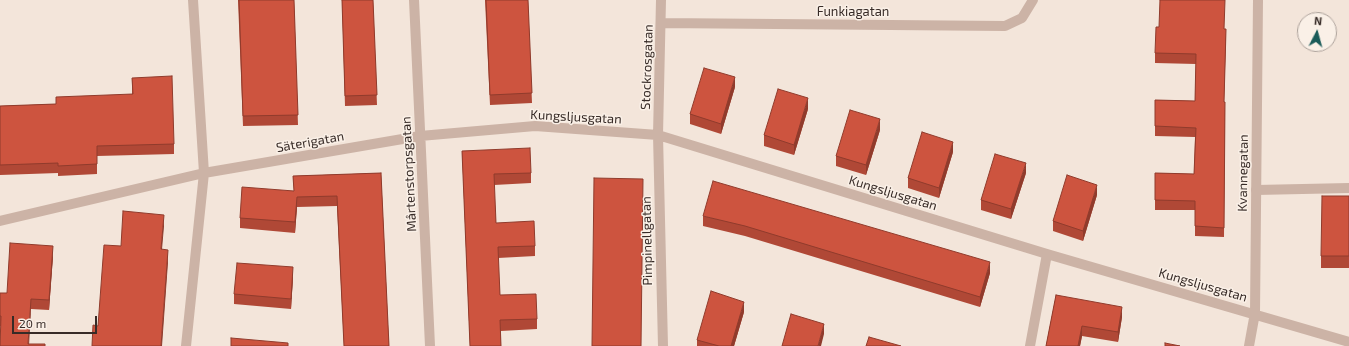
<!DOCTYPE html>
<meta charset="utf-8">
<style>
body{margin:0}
#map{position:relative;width:1349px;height:346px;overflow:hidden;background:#f3e5da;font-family:"Exo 2",sans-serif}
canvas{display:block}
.north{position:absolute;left:1297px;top:12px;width:40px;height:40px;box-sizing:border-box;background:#faf0e7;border:1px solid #aca19a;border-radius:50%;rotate:6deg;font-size:11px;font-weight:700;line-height:16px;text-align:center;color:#372b27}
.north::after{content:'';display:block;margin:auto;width:14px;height:18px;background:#1a5b59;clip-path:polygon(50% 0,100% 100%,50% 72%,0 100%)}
.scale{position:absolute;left:12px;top:316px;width:85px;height:18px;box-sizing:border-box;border:2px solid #372b27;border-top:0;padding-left:5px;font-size:12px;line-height:14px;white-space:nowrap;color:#372b27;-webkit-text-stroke:3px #faf0e7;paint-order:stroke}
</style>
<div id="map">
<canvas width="1349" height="346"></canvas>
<div class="north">N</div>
<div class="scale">20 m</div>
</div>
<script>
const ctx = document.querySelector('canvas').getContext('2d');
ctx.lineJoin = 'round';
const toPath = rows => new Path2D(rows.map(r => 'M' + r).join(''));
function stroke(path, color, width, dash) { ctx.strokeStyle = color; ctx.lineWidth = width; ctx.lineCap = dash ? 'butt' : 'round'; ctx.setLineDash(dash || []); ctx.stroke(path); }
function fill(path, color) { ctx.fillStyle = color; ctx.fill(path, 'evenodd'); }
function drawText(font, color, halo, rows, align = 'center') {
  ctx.font = font + ' "Exo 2",sans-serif'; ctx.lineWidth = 3; ctx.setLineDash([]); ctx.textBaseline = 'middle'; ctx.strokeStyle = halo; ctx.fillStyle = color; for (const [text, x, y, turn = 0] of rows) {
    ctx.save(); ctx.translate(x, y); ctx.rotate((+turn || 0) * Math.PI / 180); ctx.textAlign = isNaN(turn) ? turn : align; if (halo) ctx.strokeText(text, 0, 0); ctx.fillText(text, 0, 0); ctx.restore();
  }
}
stroke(toPath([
 [1256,190,1349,188]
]), '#ccb3a6', 10);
stroke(toPath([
 [414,0,430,346],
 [661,0,658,135,663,346],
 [661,23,1005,26,1022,18,1033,0],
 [0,221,204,173,420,136,535,126,658,135,1047,254,1349,342],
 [186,346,204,173,193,0],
 [1030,346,1047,254],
 [1249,346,1255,313,1258,0]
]), '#ccb3a6', 10);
fill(toPath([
 [238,0,294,0,298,125,243,126],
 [342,0,373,0,377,105,345,106],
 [485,0,528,0,532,103,490,105],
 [1225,29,1226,39,1224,102,1225,112,1224,237,1195,236,1195,210,1155,210,1155,173,1194,174,1195,137,1155,136,1155,100,1195,101,1196,64,1155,63,1155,53],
 [132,78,174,144,174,154,97,156,97,174,58,176,58,173,0,175,0,106,56,104,132,94],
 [735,87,721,134,690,124,690,114],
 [808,109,794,155,764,146,764,135],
 [880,130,866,175,836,166,836,156],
 [462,151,531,173,531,183,494,185,496,223,535,246,535,256,498,258,500,295,537,319,537,329,501,331,501,346,470,346],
 [953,152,939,198,908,188,908,178],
 [381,173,389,346,344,346,337,206,297,207,295,233,240,228,240,218,294,191,293,176],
 [1026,173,1011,219,981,210,981,200],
 [1097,195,1083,241,1053,231,1053,221],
 [1349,196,1349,268,1321,268,1321,256],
 [703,216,990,273,980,307,745,236,703,226],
 [53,256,49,310,31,309,0,346,1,326,0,326,0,293,7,293],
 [293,277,291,309,234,304,234,294],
 [1056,295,1122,317,1118,342,1082,336,1080,346,1046,346],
 [744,312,734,346,697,346,697,340]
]), '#b04836');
fill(toPath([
 [735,77,735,87,721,134,721,124],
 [808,98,808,109,794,155,794,145],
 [880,119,880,130,866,175,866,165],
 [953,142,953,152,939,198,939,188],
 [1026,163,1026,173,1011,219,1011,209],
 [1097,185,1097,195,1083,241,1083,231],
 [297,197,297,207,295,233,295,222],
 [164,215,164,226,161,261,161,249],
 [53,246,53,256,49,310,49,300],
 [168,250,168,262,162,346,161,346],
 [990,262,990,273,980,307,980,297],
 [293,267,293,277,291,309,291,299],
 [31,299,31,309,29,346,28,346],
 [744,302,744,312,734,346,731,346],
 [1122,307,1122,317,1118,342,1118,332],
 [824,324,824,334,821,346,818,346],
 [1082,326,1082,336,1080,346,1078,346]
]), '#903b2c');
const building = toPath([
 [239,0,294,0,298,115,243,116,239,0],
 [342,0,373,0,377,95,345,96,342,0],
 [486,0,528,0,532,93,490,95,486,0],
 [1160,0,1225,0,1224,29,1226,29,1224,102,1225,102,1224,228,1195,226,1195,201,1155,200,1155,173,1194,174,1196,128,1155,126,1155,100,1195,101,1196,54,1155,53,1156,27,1159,27,1160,0],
 [704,68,735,77,721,124,690,114,704,68],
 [172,76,174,144,97,146,97,164,58,166,58,163,0,165,0,106,56,104,56,97,133,94,132,78,172,76],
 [778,89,808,98,794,145,764,135,778,89],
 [850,110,880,119,866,165,836,156,850,110],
 [922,132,953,142,939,188,908,178,922,132],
 [530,148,531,173,494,174,496,223,534,221,535,246,498,247,500,295,536,294,537,319,500,320,501,346,470,346,462,151,530,148],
 [995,154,1026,163,1011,209,981,200,995,154],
 [381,173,389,346,344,346,337,196,297,197,295,222,240,218,242,187,294,191,293,176,381,173],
 [1067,175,1097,185,1083,231,1053,221,1067,175],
 [594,178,643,179,641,346,592,346,594,178],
 [713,181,990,262,980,297,745,226,703,216,713,181],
 [1322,196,1349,196,1349,256,1321,256,1322,196],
 [123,211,164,215,161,249,168,250,161,346,92,346,93,325,98,326,104,245,121,246,123,211],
 [10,243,53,246,49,300,31,299,28,344,45,344,45,346,0,346,1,316,0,316,0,293,7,293,10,243],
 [237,263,293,267,291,299,234,294,237,263],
 [711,291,744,302,731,346,719,346,697,340,711,291],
 [1056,295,1122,307,1118,332,1082,326,1078,346,1046,346,1056,295],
 [791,314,824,324,818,346,782,346,791,314],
 [869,337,901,346,866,346,869,337],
 [231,338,288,343,288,346,231,346,231,338],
 [1165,343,1180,346,1165,346,1165,343]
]);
fill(building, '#cd543f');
stroke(building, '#903b2c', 1);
drawText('13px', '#372b27', '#faf0e7', [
 ["Funkiagatan",853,12],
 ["Stockrosgatan",647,67,-88],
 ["Kungsljusgatan",576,117,3],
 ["Säterigatan",310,142,-10],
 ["Kvannegatan",1243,173,-89],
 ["Mårtenstorpsgatan",409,174,-93],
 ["Kungsljusgatan",893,193,17],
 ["Pimpinellgatan",647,241,-91],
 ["Kungsljusgatan",1203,285,16]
]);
</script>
